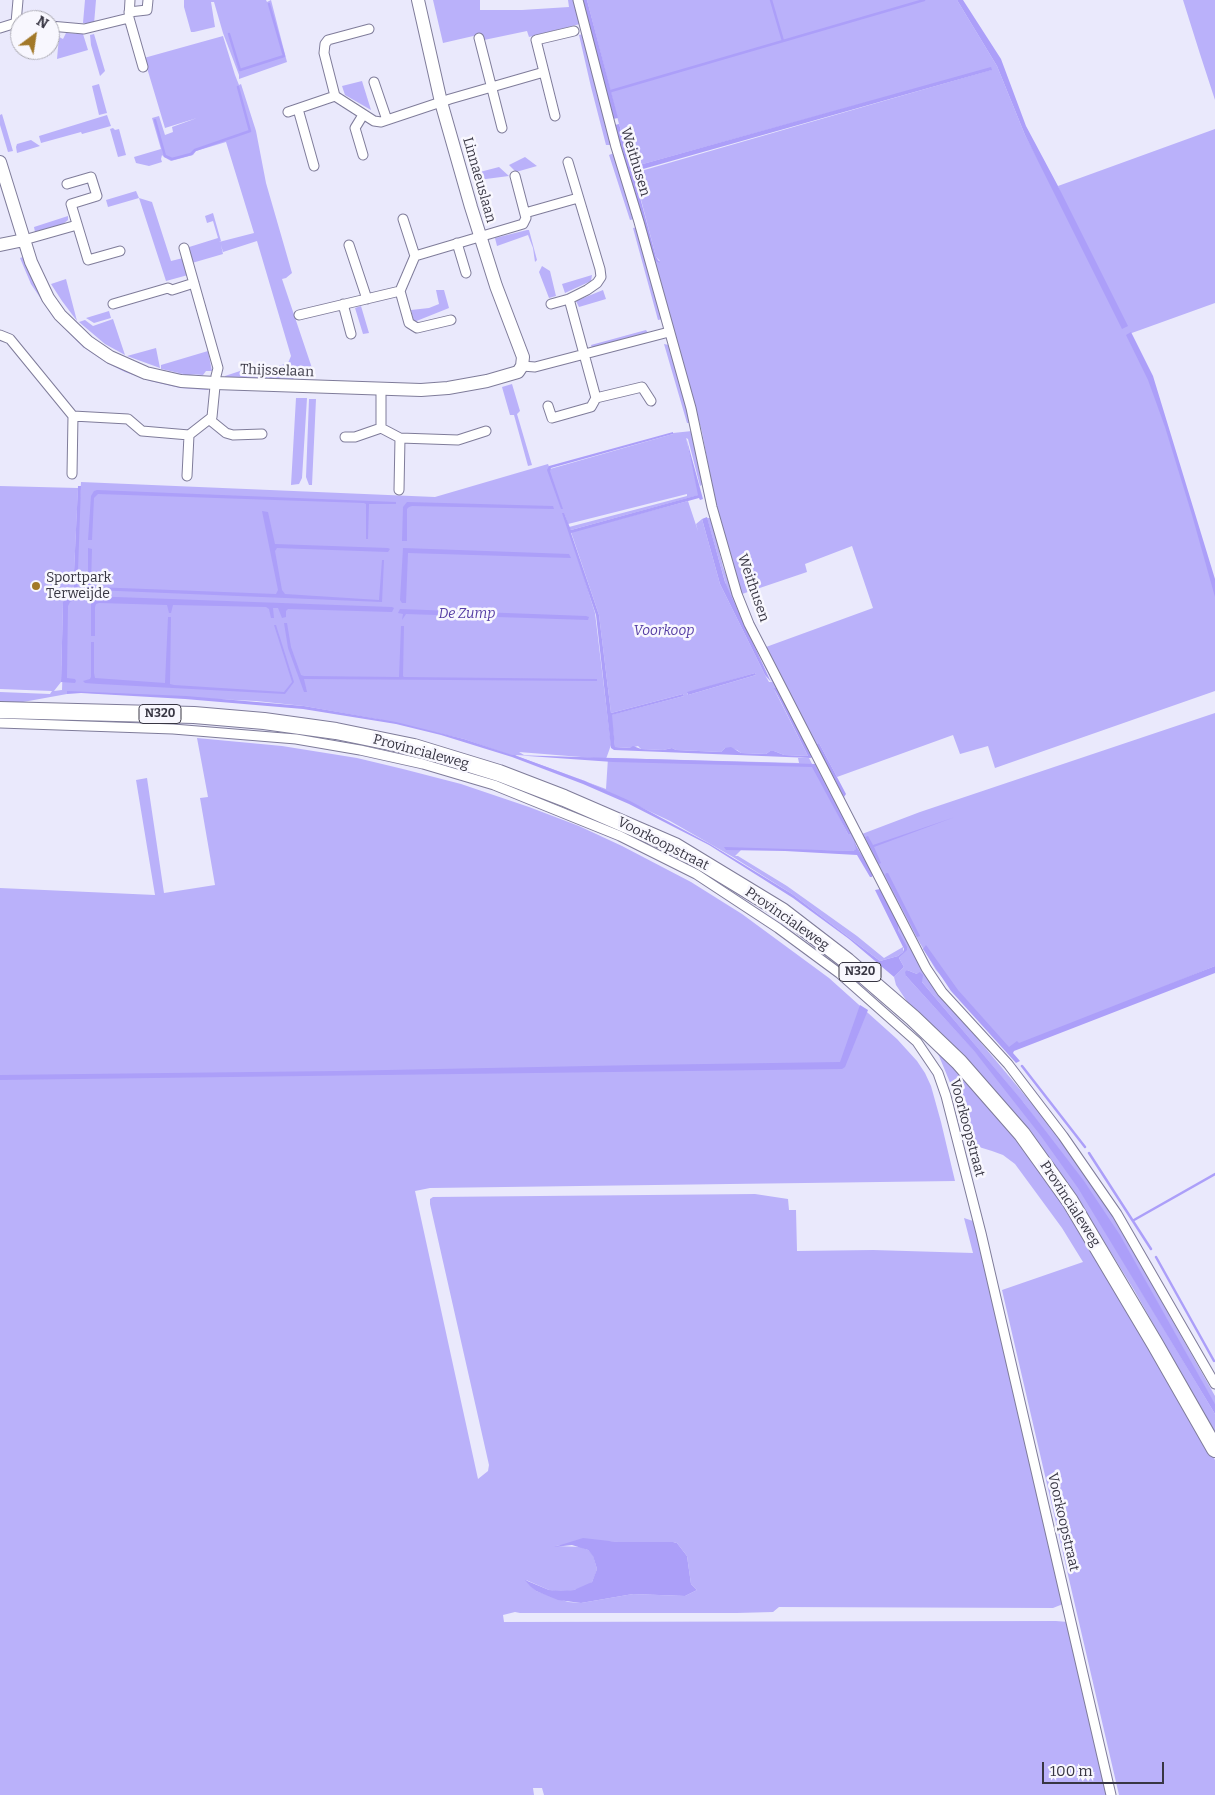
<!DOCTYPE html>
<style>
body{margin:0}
#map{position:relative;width:1215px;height:1795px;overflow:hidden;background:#eae9fc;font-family:Bitter,serif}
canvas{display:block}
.north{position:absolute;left:10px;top:10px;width:50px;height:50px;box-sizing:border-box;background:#f8f7fe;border:1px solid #abaab3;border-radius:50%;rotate:31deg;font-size:14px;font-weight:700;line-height:20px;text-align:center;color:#383643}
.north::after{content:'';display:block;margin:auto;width:18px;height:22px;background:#a27828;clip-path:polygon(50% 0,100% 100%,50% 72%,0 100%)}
.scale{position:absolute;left:1042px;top:1762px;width:122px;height:22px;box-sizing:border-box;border:2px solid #383643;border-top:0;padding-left:6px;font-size:15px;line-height:18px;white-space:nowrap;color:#383643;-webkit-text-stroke:4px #f8f7fe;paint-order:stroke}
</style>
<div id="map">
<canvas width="1215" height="1795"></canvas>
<div class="north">N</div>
<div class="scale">100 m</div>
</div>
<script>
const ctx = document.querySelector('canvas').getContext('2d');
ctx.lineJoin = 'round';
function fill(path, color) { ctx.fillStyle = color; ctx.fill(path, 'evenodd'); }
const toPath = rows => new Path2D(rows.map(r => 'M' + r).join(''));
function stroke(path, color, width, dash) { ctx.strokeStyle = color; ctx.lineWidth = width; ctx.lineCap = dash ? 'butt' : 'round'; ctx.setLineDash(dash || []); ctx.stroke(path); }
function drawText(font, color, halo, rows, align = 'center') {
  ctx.font = font + ' Bitter,serif'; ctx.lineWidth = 5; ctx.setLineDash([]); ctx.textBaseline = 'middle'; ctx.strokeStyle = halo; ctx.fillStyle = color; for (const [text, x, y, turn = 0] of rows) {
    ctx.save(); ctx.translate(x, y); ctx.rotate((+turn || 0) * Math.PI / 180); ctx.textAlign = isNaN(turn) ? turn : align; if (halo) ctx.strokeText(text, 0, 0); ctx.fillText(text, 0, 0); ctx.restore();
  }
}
fill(toPath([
 [85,0,96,0,94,24,83,23],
 [184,0,266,0,267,2,271,0,287,62,239,79,239,75,223,33,214,2,211,2,215,27,194,32,191,32,184,7],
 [433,0,480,0,480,10,522,10,569,7,568,0,573,0,580,24,529,37,527,31,484,40,482,34,443,43],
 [587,0,957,0,997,66,1025,135,1072,224,1058,186,1215,129,1215,303,1129,334,1151,375,1215,587,1215,691,995,768,988,746,960,754,953,735,837,777,819,743,816,744,833,777,830,778,766,647,873,608,852,546,805,564,807,572,742,594,737,583,717,512,702,432,660,279,653,260,660,261,656,257,634,173,991,70,991,68,632,167,619,124],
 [1183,0,1215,0,1215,100,1200,54],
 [66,33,83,34,88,50,57,59,59,37,63,39],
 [94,34,105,71,100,76,91,45,90,35],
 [583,34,611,145,606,145,591,87,579,35],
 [223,36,235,75,239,85,241,84,256,131,266,183,292,273,286,278,282,279,315,377,293,376,294,381,225,378,225,376,249,368,259,372,288,363,291,356,257,241,223,252,221,245,223,254,192,263,186,248,218,238,213,221,207,223,205,216,213,213,221,241,219,242,254,233,226,142,196,151,193,155,171,161,164,157,162,155,161,159,162,162,149,166,136,163,134,157,161,149,152,118,159,116,165,135,173,132,172,127,197,118,165,128,144,58],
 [362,81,371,110,345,95,342,86],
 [99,84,107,113,99,115,92,86],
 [2,114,13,151,8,152,0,125,0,115],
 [107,115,111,126,82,134,81,132,41,143,39,136],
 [113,128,115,130,119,129,126,155,118,157,110,129],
 [31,140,40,146,17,153,16,147,17,144],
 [614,153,634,219,630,220,609,155],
 [525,157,537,166,516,172,509,165],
 [499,167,509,176,478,180,476,173],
 [136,191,139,198,108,207,106,200],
 [139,198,152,202,171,261,183,258,188,275,166,281],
 [68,216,68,220,63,224,35,232,34,227],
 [638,227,663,319,658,320,633,228],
 [527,230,529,230,537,260,535,262,533,248,528,235,497,246,495,238],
 [23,257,31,276,44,299,120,364,208,387,208,390,180,388,150,381,125,372,107,363,83,347,53,317,31,284,20,258],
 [542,266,550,271,556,296,549,298,539,272],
 [592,275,591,281,565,293,562,284],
 [66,279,77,321,62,301,51,284],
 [436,290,444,290,449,308,414,322,411,310,429,308,439,304],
 [603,290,606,299,579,307,576,301],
 [361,306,369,333,363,334,355,308],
 [109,311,111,318,94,323,86,318],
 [113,319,125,355,105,344,79,322,85,320,93,326],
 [646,330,649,334,592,348,591,345],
 [664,344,669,345,691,423,687,423],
 [156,348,160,368,127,356],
 [208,351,212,371,206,371,203,375,189,374,203,376,203,378,161,373,161,370,188,375,161,369,161,365],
 [512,384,520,411,517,414,532,465,528,466,514,415,510,415,502,387],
 [296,398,307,398,302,478,299,484,291,485],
 [309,399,316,399,312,485,309,485,306,477],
 [692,431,703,484,700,486,688,439,686,438,699,495,571,530,569,527,687,496,687,494,568,524,564,513,595,613,611,745,606,759,519,752,524,755,514,755,606,789,608,758,799,763,798,758,809,758,848,834,850,834,818,770,822,770,876,876,873,876,855,842,857,849,853,851,728,849,741,850,735,856,738,856,787,886,857,936,884,958,903,947,903,952,898,956,880,961,792,894,733,857,670,821,585,781,464,739,377,719,304,706,256,701,67,692,67,694,12,704,0,703,0,692,50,694,52,691,0,689,0,486,78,488,73,593,63,603,61,682,54,691,62,690,65,603,74,594,81,482,435,497,548,464,550,469,673,434,673,433],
 [688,501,698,531,696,524,702,519,720,584,765,675,769,682,772,682,726,585,707,518,711,518,723,567,739,609,814,755,774,689,808,756,784,755,774,751,770,751,766,754,741,753,737,750,725,748,721,752,676,750,672,748,663,750,641,749,638,746,631,748,615,747,611,715,684,696,683,694,611,713,599,615,571,532],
 [755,673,756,675,688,695,687,693],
 [1215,713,1215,966,1006,1051,936,970,918,940,862,834,920,812],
 [197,738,282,746,357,758,403,769,461,784,529,807,579,826,622,846,691,882,742,914,829,978,897,1039,917,1061,925,1073,931,1086,941,1122,955,1181,430,1188,415,1191,478,1479,488,1471,489,1465,430,1204,430,1199,433,1197,755,1194,788,1199,789,1210,796,1210,797,1251,873,1250,973,1253,964,1218,976,1222,1063,1604,1053,1608,779,1607,773,1612,737,1613,520,1613,515,1612,503,1615,504,1622,1056,1621,1068,1622,1108,1795,544,1795,542,1788,533,1788,534,1795,0,1795,0,888,155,895,136,780,147,778,164,893,215,885,200,798,208,797],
 [602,1541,618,1542,673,1542,677,1543,687,1556,691,1584,697,1590,685,1596,633,1594,581,1603,568,1602,536,1591,526,1580,549,1590,561,1592,574,1590,585,1587,592,1582,595,1575,597,1569,593,1555,588,1550,581,1547,556,1546],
 [882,887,931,983,1064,1142,1118,1224,1215,1396,1215,1405,1121,1238,1024,1103,922,982,922,979,917,974,907,970,906,976,1001,1080,1051,1141,1215,1414,1215,1434,1134,1290,1082,1206,908,1003,896,985,894,977,904,967,899,958,907,949,898,930,898,924,880,889],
 [931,1043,1012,1132,1049,1180,1183,1403,1215,1460,1215,1795,1119,1795,1002,1290,1083,1262,1062,1228,1015,1164,1003,1155,992,1151,979,1147,968,1146,954,1092,939,1056]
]), '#bab1fa');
fill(toPath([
 [583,0,587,0,618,118,613,119],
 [957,0,963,0,1001,59,1026,126,1058,186,1128,326,1122,329,1025,135,997,66],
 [991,67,992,70,636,171,634,175,656,257,660,263,653,260,615,125,619,124,632,167],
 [1131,332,1153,376,1215,579,1215,597,1192,515,1165,427,1148,380,1126,335],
 [673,432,673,434,551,468,550,471,563,509,561,509,547,470,549,466],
 [686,437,703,499,700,500,699,498,571,533,599,615,611,713,683,694,684,696,612,715,615,747,630,748,633,746,641,749,663,750,672,748,676,750,721,752,725,748,731,747,741,753,766,754,770,751,774,751,784,755,808,756,774,688,776,688,813,756,811,758,614,750,611,748,596,615,562,513,564,513,571,530,698,495],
 [78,486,81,486,77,599,70,602,68,606,67,676,67,678,75,679,76,681,75,683,61,682,63,602,73,593],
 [97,490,396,502,396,504,369,504,368,539,366,539,366,504,364,503,98,494,94,498,92,540,88,540,91,496,94,491],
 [407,502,553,506,554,509,412,506,409,507,407,509,407,541,402,541,403,507],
 [262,511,268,512,275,544,388,548,390,549,388,552,277,548,275,551,282,590,285,594,379,600,382,560,384,560,382,602,94,590,88,587,88,548,92,549,91,583,94,587,276,594,278,590],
 [707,517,725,582,771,682,765,675,720,584,702,519],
 [403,548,569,554,571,558,408,553,406,603,402,603,400,600],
 [88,596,392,607,394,608,392,612,288,609,286,611,286,617,282,618,278,608,273,608,274,618,271,618,269,609,266,607,173,605,171,613,169,613,167,605,99,603,96,604,95,607,95,636,91,636,91,604,90,601,87,600,87,597],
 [400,609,586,616,589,617,588,620,406,614,402,620,403,614,398,613],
 [168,617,171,617,170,684,174,685,284,692,292,682,274,625,276,625,294,682,285,694,99,684,85,683,83,681,90,679,91,677,91,642,94,642,94,673,95,678,165,683],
 [284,623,287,623,291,647,301,675,304,676,399,677,401,626,404,626,403,676,404,677,597,679,597,681,304,679,307,692,304,692,288,648],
 [755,673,756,675,688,695,687,692],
 [67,691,186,696,304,706,396,722,464,739,512,755,815,764,851,834,848,834,812,767,613,762,514,755,585,781,630,801,710,844,792,894,880,961,898,956,903,952,904,949,875,890,880,889,898,924,898,930,907,947,907,950,899,958,904,967,894,977,849,939,793,898,709,845,629,804,583,784,512,757,441,735,396,724,303,709,185,699,81,693,67,694],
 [819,743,846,794,844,797,816,744],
 [955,817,874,847,881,863,879,864,865,837,868,836,873,845],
 [854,842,873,874,872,877,870,877,857,855,785,851,726,850,724,847,853,851,856,849],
 [886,873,888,873,920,936,917,937,885,875],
 [926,945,958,990,1009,1047,1017,1041,1019,1043,1215,966,1215,973,1014,1051,1013,1053,1020,1061,1016,1063,951,991,923,949],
 [907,970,917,974,920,972,923,975,922,982,1021,1099,1084,1181,1120,1235,1215,1404,1215,1414,1078,1188,1041,1136,975,1052,906,976,905,972],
 [860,1005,868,1010,845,1067,842,1069,0,1080,0,1075,337,1071,639,1065,840,1062],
 [583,1538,618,1542,673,1542,677,1543,687,1556,691,1584,697,1590,685,1596,633,1594,581,1603,558,1600,536,1591,530,1586,525,1580,549,1590,561,1591,574,1590,592,1582,597,1569,593,1556,588,1550,572,1545,554,1547]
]), '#ac9ff9');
stroke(toPath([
 [771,0,783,41],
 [229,34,240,70,284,56,269,4],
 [611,91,924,0],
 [155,120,165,156,172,159,191,154,195,150,250,131,238,87],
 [1022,1066,1085,1147],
 [1089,1153,1151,1249],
 [1134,1220,1215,1174],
 [1156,1257,1214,1361]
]), '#ac9ff9', 2.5);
const street = toPath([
 [578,0,616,147,639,222,691,408,712,507,737,594,749,624,926,968,942,992,1008,1064,1063,1136,1117,1214,1215,1384],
 [129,12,147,10,148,0],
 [129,17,130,0],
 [16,23,18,0],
 [50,26,84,29,129,18,143,67],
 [0,28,16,23,20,23],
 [369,29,328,40,325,44,324,53,335,96,374,121,381,122,450,99,544,72],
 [479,38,502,128],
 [374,82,387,120],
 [298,109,314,166],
 [288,112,335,96],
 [363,115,355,128,363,155],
 [555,116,536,40,574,31],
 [67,184,91,177,97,196,71,204,88,260,120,251],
 [525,213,578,198],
 [403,219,415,256],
 [24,240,77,225],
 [457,243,466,273],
 [349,245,367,299],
 [569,299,596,398],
 [113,304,168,288,172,290,194,283],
 [343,304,351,334],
 [551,304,569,299,587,290,597,283,601,277,600,269,568,162],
 [299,315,400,291],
 [451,320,417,328,409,323,400,291,415,256,523,224,526,218,515,176],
 [0,335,10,339,73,416,128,419,142,431,189,435,212,417,216,376,218,368,184,248],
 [522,366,535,367,669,332],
 [381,389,381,428,400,438,458,440,486,431],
 [548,406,552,418,591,407,596,398,642,387,651,401],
 [210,420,226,433,233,435,262,434],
 [345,437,355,437,381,428],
 [72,474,73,416],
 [187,476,189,435],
 [399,490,400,438],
 [0,723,173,729,296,739,360,750,423,764,494,785,620,836,696,874,778,928,839,973,917,1042,938,1073,946,1096,981,1233,1111,1795]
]);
const secondary = toPath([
 [0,162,31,262,48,298,60,315,88,342,110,357,146,373,181,381,215,383,421,390,448,388,487,381,518,372,522,366,523,357,496,286,471,207,441,102,418,0],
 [0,245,24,240]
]);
const highway = toPath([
 [0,710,194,715,264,721,336,731,414,747,499,773,564,798,675,846,782,911,847,961,913,1018,959,1062,1022,1134,1070,1201,1155,1344,1215,1449]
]);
stroke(street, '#7f7c9a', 11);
stroke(secondary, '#7f7c9a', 14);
stroke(highway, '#7f7c9a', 18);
stroke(street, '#fff', 9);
stroke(secondary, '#fff', 12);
stroke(highway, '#fff', 16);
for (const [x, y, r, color] of [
 [36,586,5,"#a27828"]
]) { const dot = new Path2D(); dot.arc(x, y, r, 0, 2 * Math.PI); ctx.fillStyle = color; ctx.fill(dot); stroke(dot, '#f8f7fe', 2); }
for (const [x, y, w] of [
 [160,714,42],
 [860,972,42]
]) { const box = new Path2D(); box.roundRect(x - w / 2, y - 9.5, w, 19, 4); ctx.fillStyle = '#f8f7fe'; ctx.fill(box); stroke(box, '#383643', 1); }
drawText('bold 12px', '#383643', null, [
 ["N320",160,714],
 ["N320",860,972]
]);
drawText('14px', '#383643', '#f8f7fe', [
 ["Weithusen",635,162,73],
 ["Linnaeuslaan",479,180,74],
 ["Thijsselaan",277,371,2],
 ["Weithusen",753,588,71],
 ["Provincialeweg",421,752,15],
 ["Voorkoopstraat",663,844,27],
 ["Provincialeweg",787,919,35],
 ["Voorkoopstraat",967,1128,75],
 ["Provincialeweg",1070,1204,57],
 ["Voorkoopstraat",1063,1522,77]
]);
drawText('14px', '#383643', '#f8f7fe', [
 ["Sportpark",46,578],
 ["Terweijde",46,594]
], 'left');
drawText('italic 14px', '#563ea4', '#f8f7fe', [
 ["De Zump",467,614],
 ["Voorkoop",664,631]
]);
</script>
